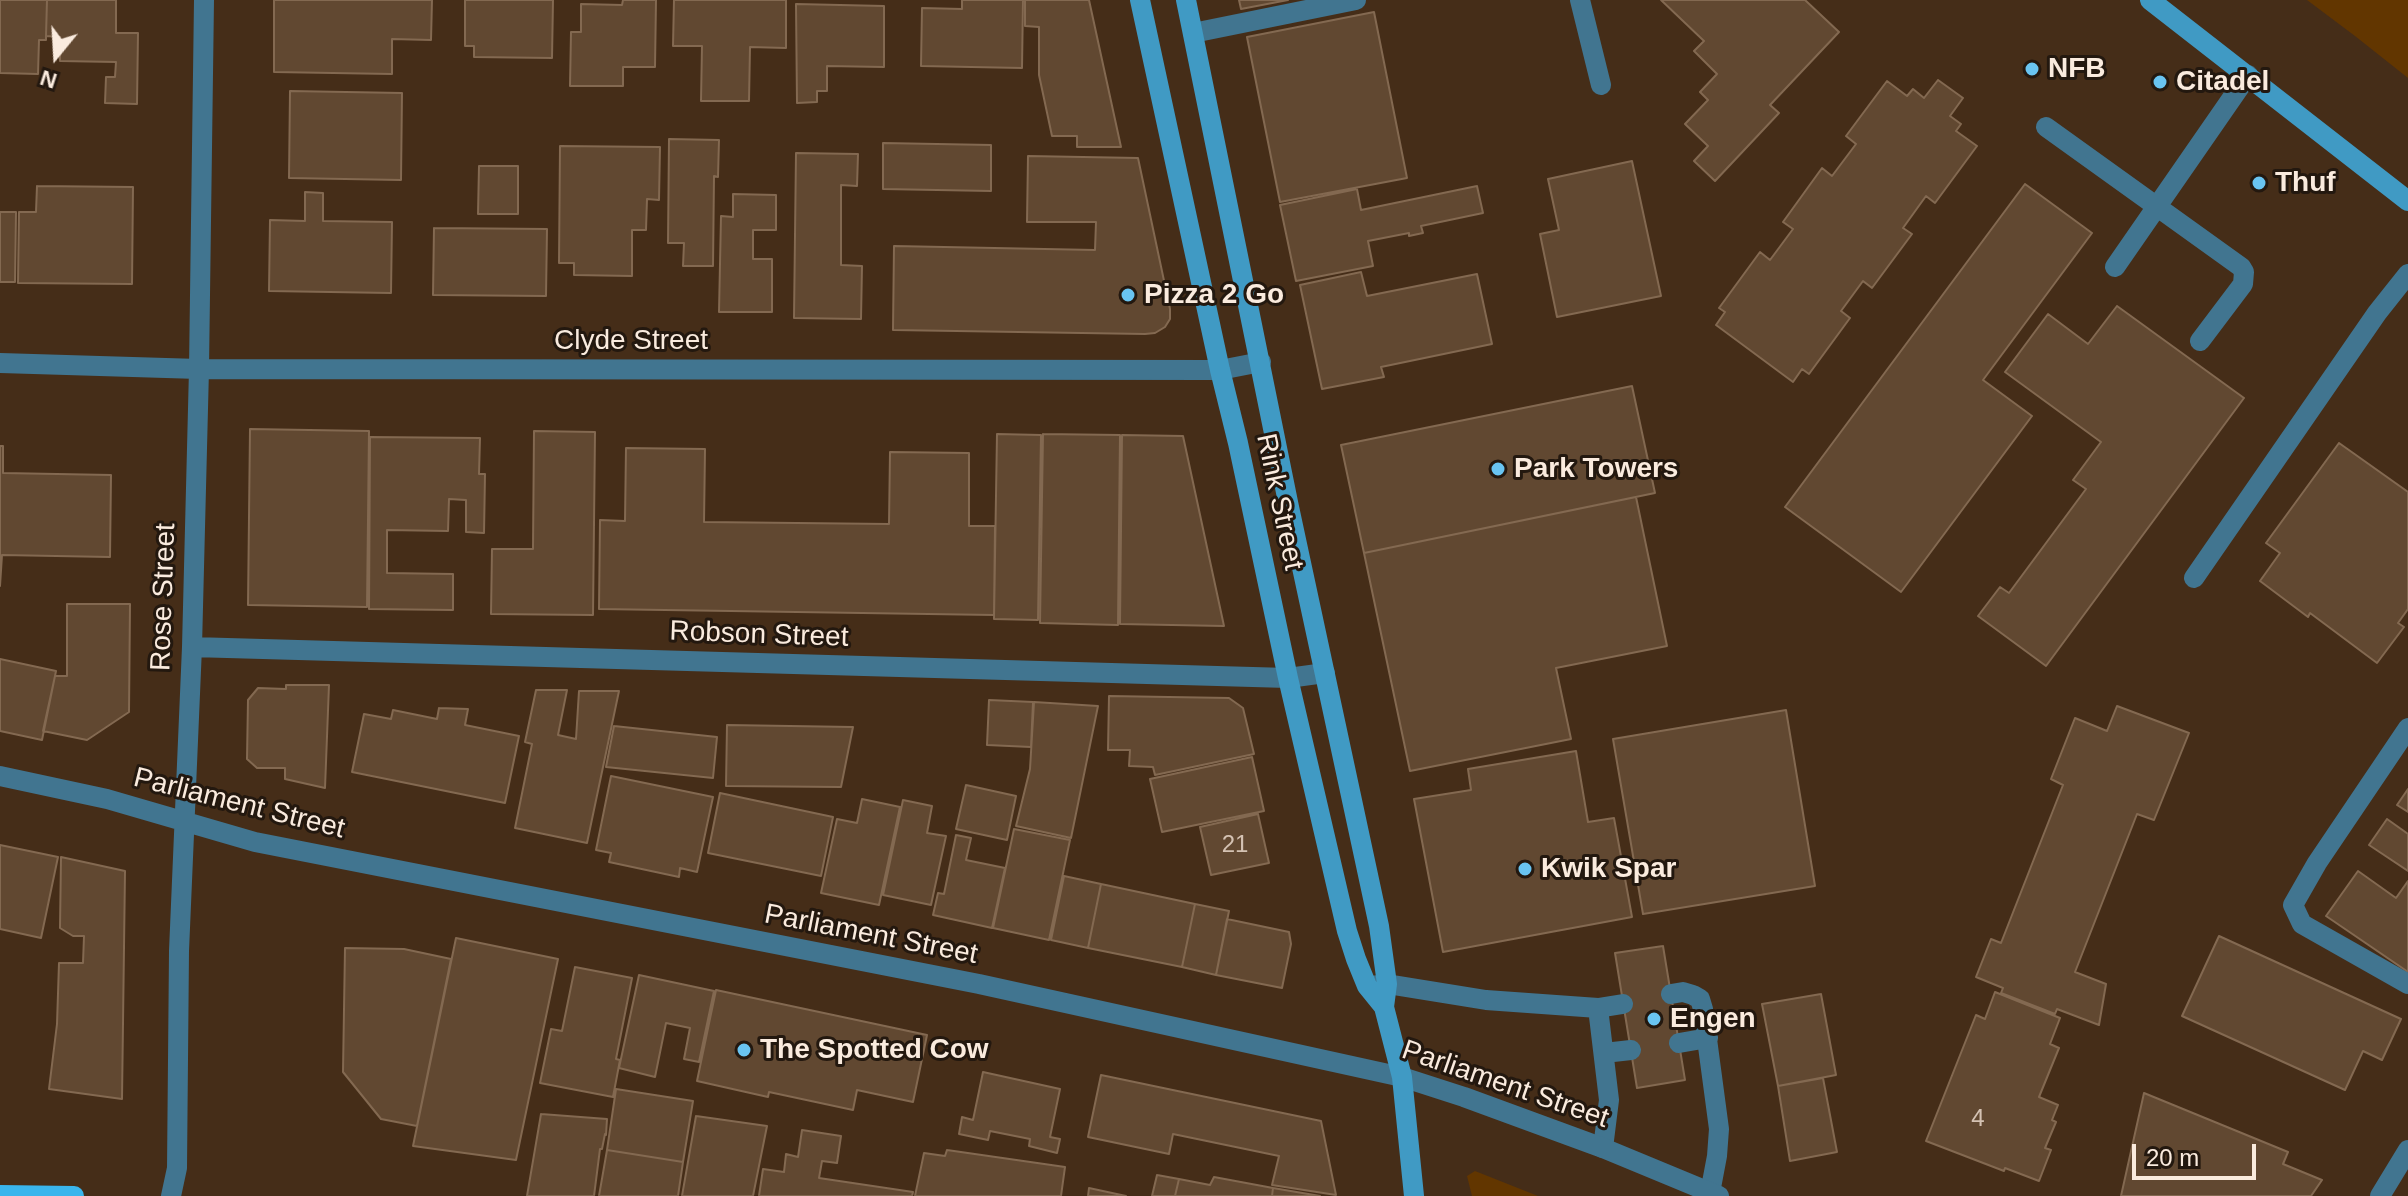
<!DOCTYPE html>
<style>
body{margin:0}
#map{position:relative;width:2408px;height:1196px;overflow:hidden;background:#452d18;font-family:Helvetica,sans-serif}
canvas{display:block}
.north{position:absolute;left:16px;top:16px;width:80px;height:80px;-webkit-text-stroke:6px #23180f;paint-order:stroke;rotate:198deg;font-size:22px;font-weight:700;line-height:32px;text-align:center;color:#faebde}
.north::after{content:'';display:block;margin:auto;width:28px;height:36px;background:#faebde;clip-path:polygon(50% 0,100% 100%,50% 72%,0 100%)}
.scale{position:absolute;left:2132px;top:1144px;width:124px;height:36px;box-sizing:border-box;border:4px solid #faebde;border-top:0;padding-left:10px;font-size:24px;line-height:28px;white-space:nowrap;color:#faebde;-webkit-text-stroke:6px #23180f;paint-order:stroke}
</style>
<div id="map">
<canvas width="2408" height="1196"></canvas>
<div class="north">N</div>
<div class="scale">20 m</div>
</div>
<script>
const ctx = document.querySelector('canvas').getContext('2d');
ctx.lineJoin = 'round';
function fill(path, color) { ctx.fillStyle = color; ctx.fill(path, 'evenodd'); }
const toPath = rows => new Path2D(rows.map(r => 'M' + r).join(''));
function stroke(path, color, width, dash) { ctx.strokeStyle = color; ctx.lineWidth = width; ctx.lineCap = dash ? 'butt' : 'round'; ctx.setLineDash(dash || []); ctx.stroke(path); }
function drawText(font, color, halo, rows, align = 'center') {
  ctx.font = font + ' Helvetica,sans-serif'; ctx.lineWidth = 6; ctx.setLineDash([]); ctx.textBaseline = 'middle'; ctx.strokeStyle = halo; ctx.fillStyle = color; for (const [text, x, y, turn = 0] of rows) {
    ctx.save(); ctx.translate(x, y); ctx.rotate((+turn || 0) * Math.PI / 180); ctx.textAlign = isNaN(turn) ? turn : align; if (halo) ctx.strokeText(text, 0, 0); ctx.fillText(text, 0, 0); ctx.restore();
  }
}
fill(toPath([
 [2307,0,2408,0,2408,78,2355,36],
 [1475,1171,1538,1196,1472,1196,1467,1176]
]), '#623600');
const building = toPath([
 [0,0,47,0,46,36,46,40,39,40,38,74,0,73,0,0],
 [47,0,116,0,116,33,138,33,137,104,105,103,106,77,115,77,116,62,60,61,60,37,46,36,47,0],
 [274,0,432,0,431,40,392,39,392,74,274,72,274,0],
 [465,0,553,0,552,58,474,57,474,46,465,46,465,0],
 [623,0,656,0,655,67,623,67,623,86,570,86,571,32,581,32,581,4,622,5,623,0],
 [674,0,786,0,786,48,750,47,749,101,701,101,702,46,673,46,674,0],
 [962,0,1023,0,1022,68,921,66,922,8,962,9,962,0],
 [1025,0,1089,0,1121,147,1077,147,1077,136,1052,136,1039,75,1039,27,1025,26,1025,0],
 [1239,0,1288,0,1241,9,1239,0],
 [1661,0,1805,0,1839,32,1770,105,1779,113,1715,181,1694,161,1708,146,1685,124,1708,100,1700,92,1717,74,1694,51,1704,41,1661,0],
 [796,4,884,6,884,67,827,66,827,91,817,91,817,102,797,103,796,4],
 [1374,12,1407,178,1280,202,1247,37,1374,12],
 [1938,80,1963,98,1950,116,1961,124,1956,131,1977,146,1935,203,1926,196,1903,228,1912,234,1872,288,1863,281,1841,311,1850,318,1809,374,1802,369,1793,382,1716,325,1725,312,1719,308,1760,252,1770,260,1793,229,1783,222,1822,168,1832,176,1856,144,1846,136,1887,81,1907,96,1913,89,1924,98,1938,80],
 [290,91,402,93,401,180,289,178,290,91],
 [669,139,719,140,718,177,714,176,713,266,683,266,684,243,668,243,669,139],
 [883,143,991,145,991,191,883,189,883,143],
 [560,146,660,147,659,200,647,199,646,230,632,230,632,276,574,275,574,263,559,263,560,146],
 [796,153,858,154,857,186,841,185,841,265,862,266,861,319,794,318,796,153],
 [1028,156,1138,158,1170,309,1170,319,1165,327,1155,333,1145,334,893,330,894,246,1095,250,1096,222,1027,222,1028,156],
 [1632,161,1661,296,1557,317,1540,234,1559,230,1548,179,1632,161],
 [479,166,518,166,518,214,478,214,479,166],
 [2025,184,2092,233,1983,380,2032,416,1901,592,1785,507,2025,184],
 [37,186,133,187,132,284,18,283,19,212,36,212,37,186],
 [1477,186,1483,213,1421,226,1423,233,1409,236,1409,233,1368,241,1373,266,1296,281,1280,205,1357,189,1361,210,1477,186],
 [305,192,323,193,323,221,392,222,391,293,269,291,270,220,305,221,305,192],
 [733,194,776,195,776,230,753,230,753,259,772,259,772,312,719,312,721,216,733,217,733,194],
 [0,212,16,212,15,282,0,282,0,212],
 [434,228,547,229,546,296,433,295,434,228],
 [1361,272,1367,296,1477,274,1492,344,1381,367,1384,377,1322,389,1300,285,1361,272],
 [2117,306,2244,398,2046,666,1978,616,2000,587,2009,593,2086,489,2073,480,2101,442,2005,372,2048,314,2088,344,2117,306],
 [1632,386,1655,493,1364,553,1341,445,1632,386],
 [250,429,369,431,367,607,248,605,250,429],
 [534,431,595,432,593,615,491,614,492,549,533,549,534,431],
 [997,434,1041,435,1038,620,994,619,997,434],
 [1043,434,1120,435,1118,625,1040,623,1043,434],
 [1122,435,1183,436,1224,626,1120,624,1122,435],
 [370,437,480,438,479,474,485,474,484,533,466,532,466,500,449,499,448,531,387,530,387,573,453,574,453,610,369,609,370,437],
 [2339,443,2408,492,2408,609,2398,623,2404,627,2377,663,2310,613,2308,617,2260,581,2280,553,2266,543,2339,443],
 [0,446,3,446,3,473,111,475,110,557,2,555,0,586,0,446],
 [626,448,705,449,704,522,889,524,890,452,969,453,969,526,995,526,994,615,599,609,600,520,625,521,626,448],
 [1636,497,1667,646,1556,668,1571,739,1410,771,1364,553,1636,497],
 [67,604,130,604,129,712,87,740,43,731,55,676,67,676,67,604],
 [0,659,56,671,42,740,0,731,0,659],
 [286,685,329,685,325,788,285,779,285,768,257,768,247,759,248,700,258,688,286,689,286,685],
 [536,690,567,690,558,735,576,739,579,691,619,691,587,843,515,828,532,744,525,742,536,690],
 [1109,696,1229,698,1243,708,1254,754,1155,775,1153,767,1129,766,1130,750,1108,750,1109,696],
 [989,700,1033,702,1031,747,987,745,989,700],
 [1034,702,1098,706,1071,838,1016,826,1030,769,1034,702],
 [2117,706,2189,733,2154,820,2137,814,2075,972,2106,984,2099,1025,2057,1009,2055,1014,2001,993,2003,988,1976,977,1991,939,2001,943,2063,785,2051,779,2075,718,2107,731,2117,706],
 [439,708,468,709,465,725,519,736,505,803,352,772,364,714,391,719,393,710,437,719,439,708],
 [1786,710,1815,886,1643,914,1613,739,1786,710],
 [727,725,853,727,841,787,726,786,727,725],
 [614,726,717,737,713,778,606,767,614,726],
 [1576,751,1588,822,1614,818,1632,917,1443,952,1414,799,1471,790,1468,769,1576,751],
 [1252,757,1264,811,1162,832,1150,779,1252,757],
 [611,776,713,797,697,872,680,868,679,877,609,862,611,853,596,850,611,776],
 [966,785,1016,796,1007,840,956,829,966,785],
 [2408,789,2408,812,2397,805,2408,789],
 [720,793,833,817,821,876,708,853,720,793],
 [862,799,900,807,879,905,821,893,837,819,857,823,862,799],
 [903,800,932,806,927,833,946,836,931,905,883,895,903,800],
 [1258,814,1269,863,1211,875,1200,827,1258,814],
 [2387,819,2408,834,2408,871,2369,845,2387,819],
 [1014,829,1070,840,1049,940,993,928,1014,829],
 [956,835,971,838,966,860,1005,868,992,928,933,915,938,893,944,894,956,835],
 [0,845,58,857,41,938,0,929,0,845],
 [61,857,125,871,122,1099,49,1089,57,1024,59,963,83,963,84,936,73,936,60,928,61,857],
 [2358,871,2396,898,2408,881,2408,972,2326,916,2358,871],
 [1064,876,1101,884,1088,948,1051,940,1064,876],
 [1101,884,1195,904,1182,967,1088,948,1101,884],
 [1195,904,1229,911,1216,975,1182,967,1195,904],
 [1227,919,1289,932,1291,944,1282,988,1216,975,1227,919],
 [2219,936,2401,1019,2382,1060,2363,1051,2345,1090,2182,1016,2219,936],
 [456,938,558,959,516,1160,413,1146,456,938],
 [1663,946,1685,1080,1637,1088,1615,953,1663,946],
 [345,948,404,949,451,959,417,1126,381,1119,343,1072,345,948],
 [575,967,632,978,616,1059,620,1060,613,1097,540,1083,551,1029,562,1031,575,967],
 [639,975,714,991,699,1062,684,1059,690,1028,666,1023,655,1077,619,1068,639,975],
 [716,990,927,1035,913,1102,857,1090,853,1110,769,1092,768,1097,697,1081,716,990],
 [1995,992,2060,1018,2050,1044,2059,1048,2039,1097,2058,1105,2052,1120,2056,1122,2045,1148,2051,1150,2039,1181,2005,1168,2004,1171,1926,1141,1976,1015,1985,1019,1995,992],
 [1821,994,1836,1075,1778,1086,1762,1004,1821,994],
 [983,1072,1060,1089,1050,1137,1060,1139,1057,1153,1029,1146,1030,1139,990,1131,988,1140,959,1134,962,1117,973,1120,983,1072],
 [1101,1075,1321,1121,1336,1195,1272,1185,1279,1156,1173,1134,1169,1154,1088,1137,1101,1075],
 [1823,1078,1837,1152,1790,1161,1778,1086,1823,1078],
 [616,1089,693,1101,683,1162,607,1150,616,1089],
 [2144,1093,2288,1152,2283,1164,2322,1180,2311,1196,2121,1196,2144,1093],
 [541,1114,607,1119,606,1135,605,1134,602,1149,600,1149,594,1196,527,1196,541,1114],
 [696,1116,767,1126,753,1196,682,1196,696,1116],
 [802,1130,841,1136,837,1163,822,1161,819,1178,913,1192,912,1196,759,1196,763,1169,784,1172,786,1154,798,1157,802,1130],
 [607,1150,683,1162,678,1196,599,1196,607,1150],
 [947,1150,1065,1167,1061,1196,915,1196,924,1153,945,1156,947,1150],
 [1157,1175,1179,1179,1175,1196,1152,1196,1157,1175],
 [1214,1177,1273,1188,1272,1196,1175,1196,1179,1179,1210,1185,1214,1177],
 [1089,1188,1126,1196,1088,1196,1089,1188],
 [1273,1188,1320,1196,1272,1196,1273,1188]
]);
fill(building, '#614831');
stroke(building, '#836951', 2);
stroke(toPath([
 [1580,0,1601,85],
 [1193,33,1356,0],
 [2046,127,2241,267,2244,272,2243,284,2200,341],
 [2115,267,2248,75],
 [2194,578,2377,313,2408,274],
 [2408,728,2317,863,2293,905,2302,924,2408,984],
 [1372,986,1387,984,1486,1000,1598,1008],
 [1671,994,1683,992,1693,995,1700,999,1703,1009,1719,1129,1717,1156,1710,1193],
 [1679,1043,1708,1038],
 [1604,1053,1631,1050],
 [1603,1148,1609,1100,1598,1008,1623,1004]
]), '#417590', 20);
stroke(toPath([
 [0,363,199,369,1220,370,1261,362],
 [192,647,1288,678,1325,673],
 [0,776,107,799,255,842,979,984,1402,1077,1464,1097,1603,1148,1719,1196],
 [171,1196,177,1168,179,951,192,647,199,369,204,0],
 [2380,1196,2408,1150]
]), '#417590', 20);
stroke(toPath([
 [1140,0,1220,370,1238,443,1288,678,1347,931,1356,959,1367,986,1384,1007],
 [1186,0,1289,507,1379,926,1387,984,1384,1007,1402,1077,1414,1196],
 [2150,0,2408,201]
]), '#409ac4', 20);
stroke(toPath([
 [0,1195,74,1196]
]), '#3ab5ec', 20);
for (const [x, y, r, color] of [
 [2032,69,8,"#69c4f1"],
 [2160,82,8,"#69c4f1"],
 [2259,183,8,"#69c4f1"],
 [1128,295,8,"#69c4f1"],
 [1498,469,8,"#69c4f1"],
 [1525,869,8,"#69c4f1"],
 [1654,1019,8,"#69c4f1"],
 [744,1050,8,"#69c4f1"]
]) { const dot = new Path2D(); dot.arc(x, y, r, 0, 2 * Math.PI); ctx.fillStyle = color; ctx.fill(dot); stroke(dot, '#23180f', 3); }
drawText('24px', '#d4c2b3', null, [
 ["21",1235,845],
 ["4",1978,1119]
]);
drawText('bold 28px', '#faebde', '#23180f', [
 ["NFB",2048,69],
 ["Citadel",2176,82],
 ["Thuf",2275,183],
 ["Pizza 2 Go",1144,295],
 ["Park Towers",1514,469],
 ["Kwik Spar",1541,869],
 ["Engen",1670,1019],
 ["The Spotted Cow",760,1050]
], 'left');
drawText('28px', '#faebde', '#23180f', [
 ["Clyde Street",631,341],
 ["Rink Street",1279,502,78],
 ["Rose Street",164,597,-88],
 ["Robson Street",759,635,2],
 ["Parliament Street",239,804,14],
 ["Parliament Street",871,935,11],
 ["Parliament Street",1505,1085,19]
]);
</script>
